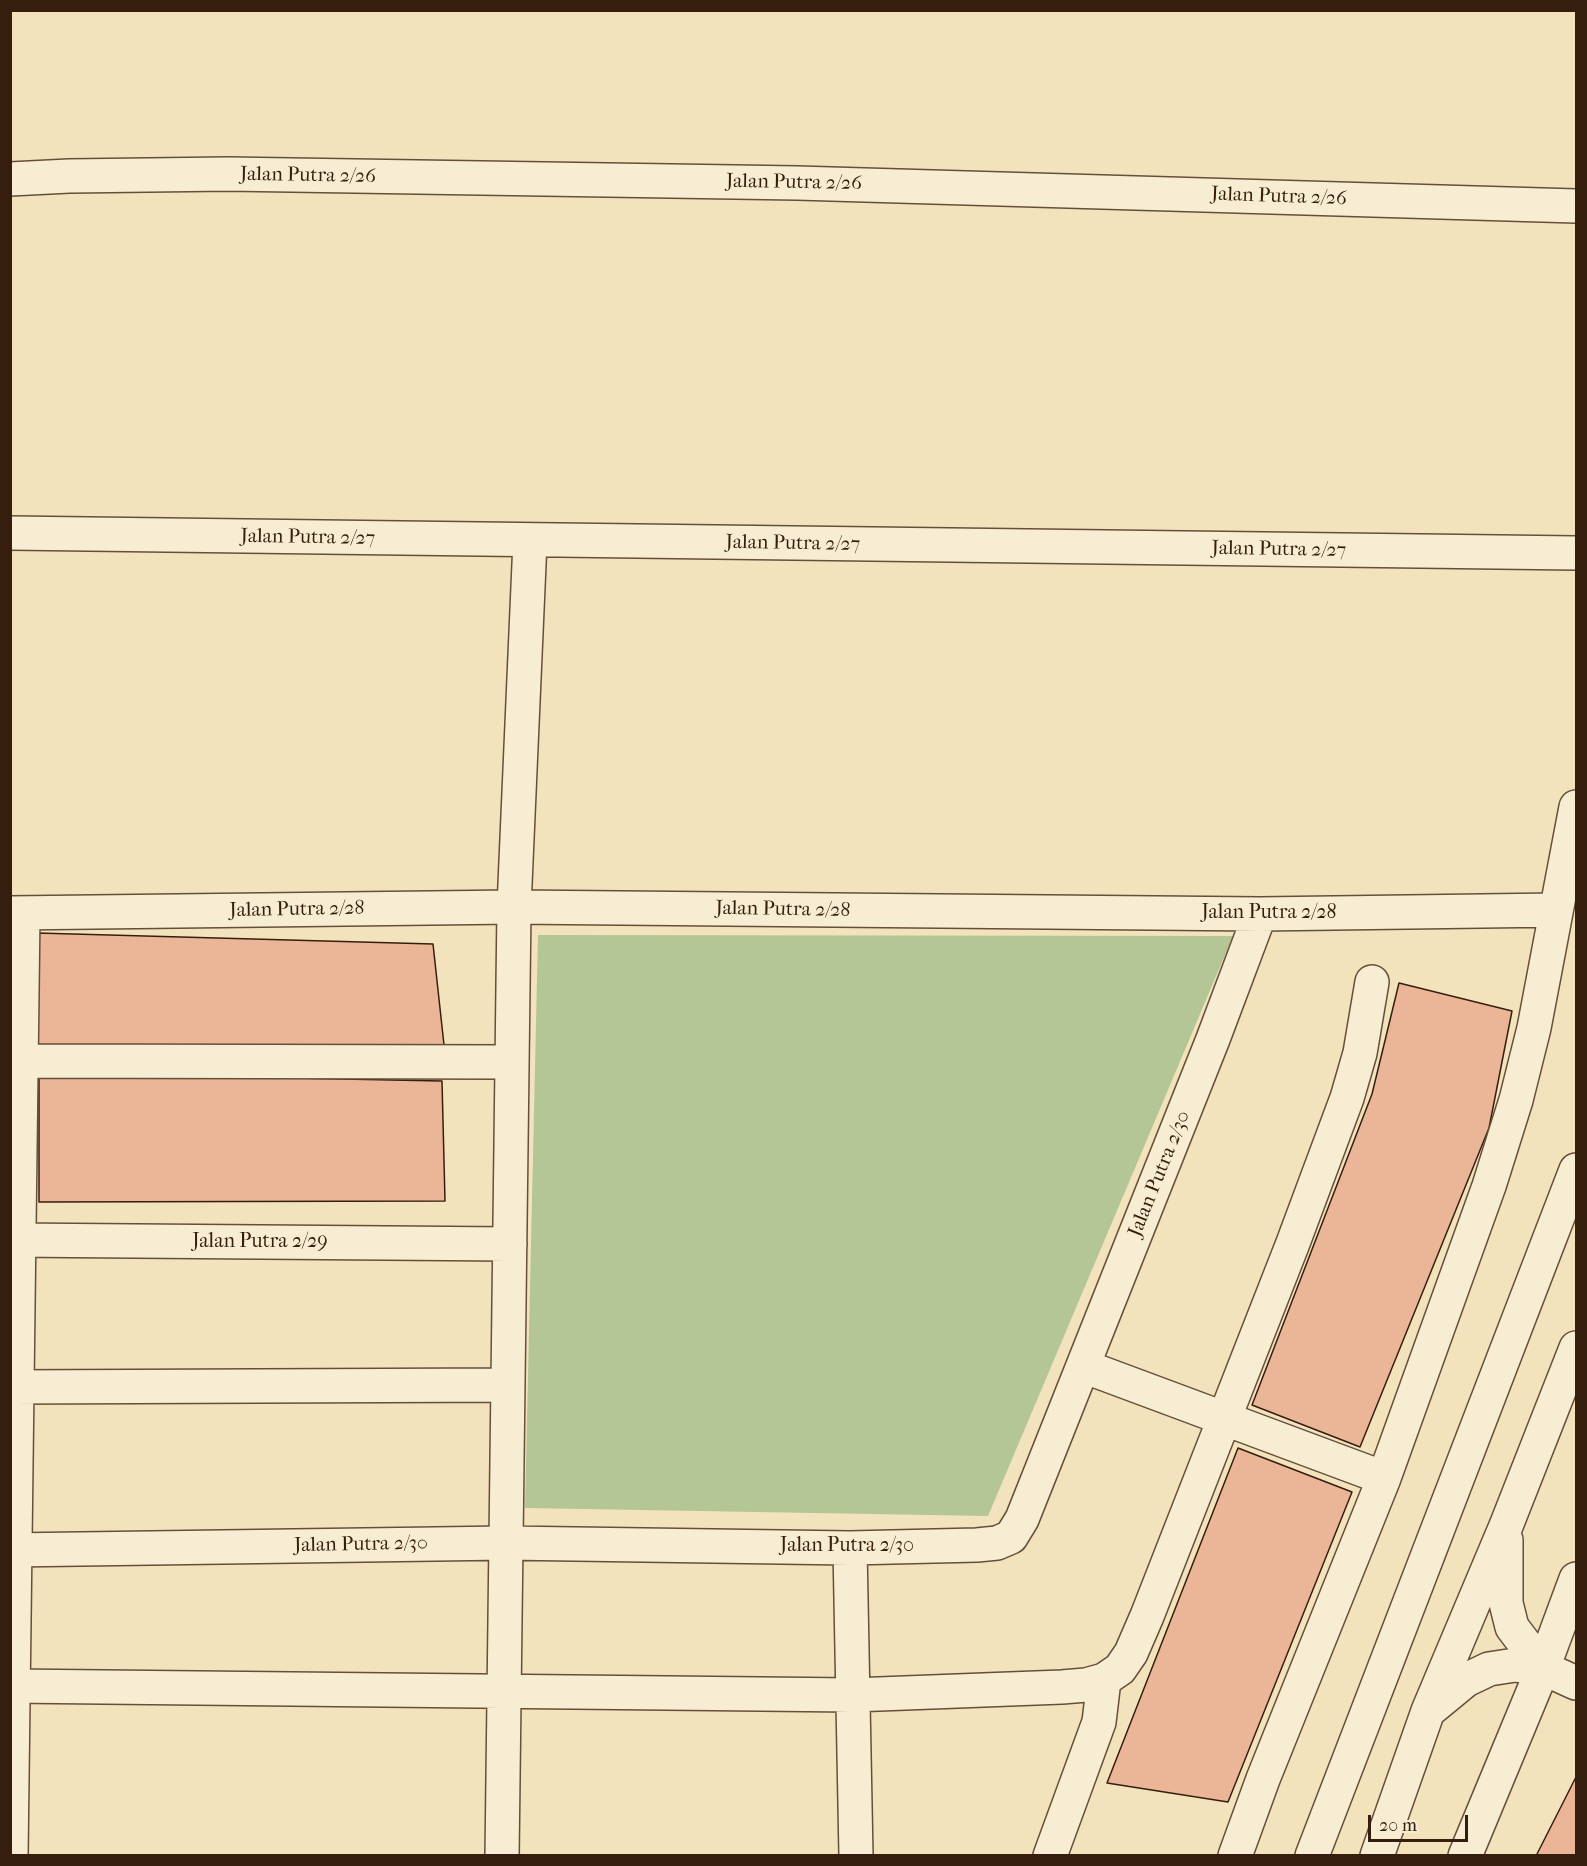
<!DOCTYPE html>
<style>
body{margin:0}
#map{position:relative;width:1587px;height:1866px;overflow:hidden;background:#f3e3bc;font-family:"IM FELL French Canon",serif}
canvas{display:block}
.frame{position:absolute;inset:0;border:12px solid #361e0e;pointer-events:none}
.scale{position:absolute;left:1368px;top:1815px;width:100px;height:27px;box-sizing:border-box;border:3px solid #361e0e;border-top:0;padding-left:8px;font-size:18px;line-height:21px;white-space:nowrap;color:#361e0e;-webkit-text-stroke:4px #f7edd3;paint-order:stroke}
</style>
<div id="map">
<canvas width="1587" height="1866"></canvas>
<div class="frame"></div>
<div class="scale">20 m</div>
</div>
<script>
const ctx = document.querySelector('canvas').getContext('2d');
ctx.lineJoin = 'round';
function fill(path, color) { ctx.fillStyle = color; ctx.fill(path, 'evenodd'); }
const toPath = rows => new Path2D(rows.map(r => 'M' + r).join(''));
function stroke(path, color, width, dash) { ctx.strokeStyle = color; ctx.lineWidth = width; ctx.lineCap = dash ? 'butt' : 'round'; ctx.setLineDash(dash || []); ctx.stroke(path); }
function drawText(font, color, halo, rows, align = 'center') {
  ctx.font = font + ' "IM FELL French Canon",serif'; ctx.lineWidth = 4.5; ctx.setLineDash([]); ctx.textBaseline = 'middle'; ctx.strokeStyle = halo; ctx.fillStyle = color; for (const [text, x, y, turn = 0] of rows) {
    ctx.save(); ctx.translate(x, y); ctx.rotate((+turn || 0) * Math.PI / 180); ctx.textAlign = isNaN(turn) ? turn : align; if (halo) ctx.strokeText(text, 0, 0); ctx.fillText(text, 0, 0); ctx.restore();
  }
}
fill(toPath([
 [538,935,1233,936,988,1516,525,1508]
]), '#b4c596');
const building = toPath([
 [37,933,433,944,444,1045,36,1047,37,933],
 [1399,983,1512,1011,1489,1128,1360,1447,1252,1405,1372,1094,1399,983],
 [39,1073,442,1081,445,1201,39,1202,39,1073],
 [1238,1448,1352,1492,1228,1802,1107,1783,1238,1448],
 [1576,1777,1576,1856,1536,1856,1576,1777]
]);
fill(building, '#ebb698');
stroke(building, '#361e0e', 1.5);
const minor = toPath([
 [10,179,69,176,228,174,797,183,1576,206],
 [10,533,1576,553],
 [10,913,514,907,1260,914,1556,910],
 [10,1061,512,1062],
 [10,1240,510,1244],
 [1083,1366,1384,1478],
 [10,1387,508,1385],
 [1506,1540,1506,1603,1512,1627,1543,1668],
 [850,1548,856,1856],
 [10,1550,506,1543,850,1548,977,1545,997,1543,1011,1537,1022,1519,1213,1039,1260,914],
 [10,1686,853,1695,1062,1687,1086,1685,1104,1680,1120,1669,1131,1653,1147,1616,1293,1243,1347,1098,1360,1053,1372,982],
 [1432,1708,1466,1680,1489,1669,1515,1665,1543,1668,1576,1683],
 [11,1856,23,913],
 [502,1856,514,907,530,541],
 [1050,1856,1099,1722,1104,1680],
 [1235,1856,1263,1779,1384,1478,1489,1186,1516,1100,1534,1028,1576,807],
 [1312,1856,1576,1170],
 [1377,1856,1428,1711,1506,1526,1576,1348],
 [1465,1856,1543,1668,1576,1579]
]);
stroke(minor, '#654f3a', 36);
stroke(minor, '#f7edd3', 33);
drawText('20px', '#361e0e', '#f7edd3', [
 ["Jalan Putra 2/26",308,176,1],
 ["Jalan Putra 2/26",794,183,1],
 ["Jalan Putra 2/26",1279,197,2],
 ["Jalan Putra 2/27",308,538,1],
 ["Jalan Putra 2/27",793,544,1],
 ["Jalan Putra 2/27",1279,550,1],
 ["Jalan Putra 2/28",297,910,-1],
 ["Jalan Putra 2/28",783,910,1],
 ["Jalan Putra 2/28",1269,913],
 ["Jalan Putra 2/30",1160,1174,-68],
 ["Jalan Putra 2/29",260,1242],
 ["Jalan Putra 2/30",361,1545,-1],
 ["Jalan Putra 2/30",847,1546]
]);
</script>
